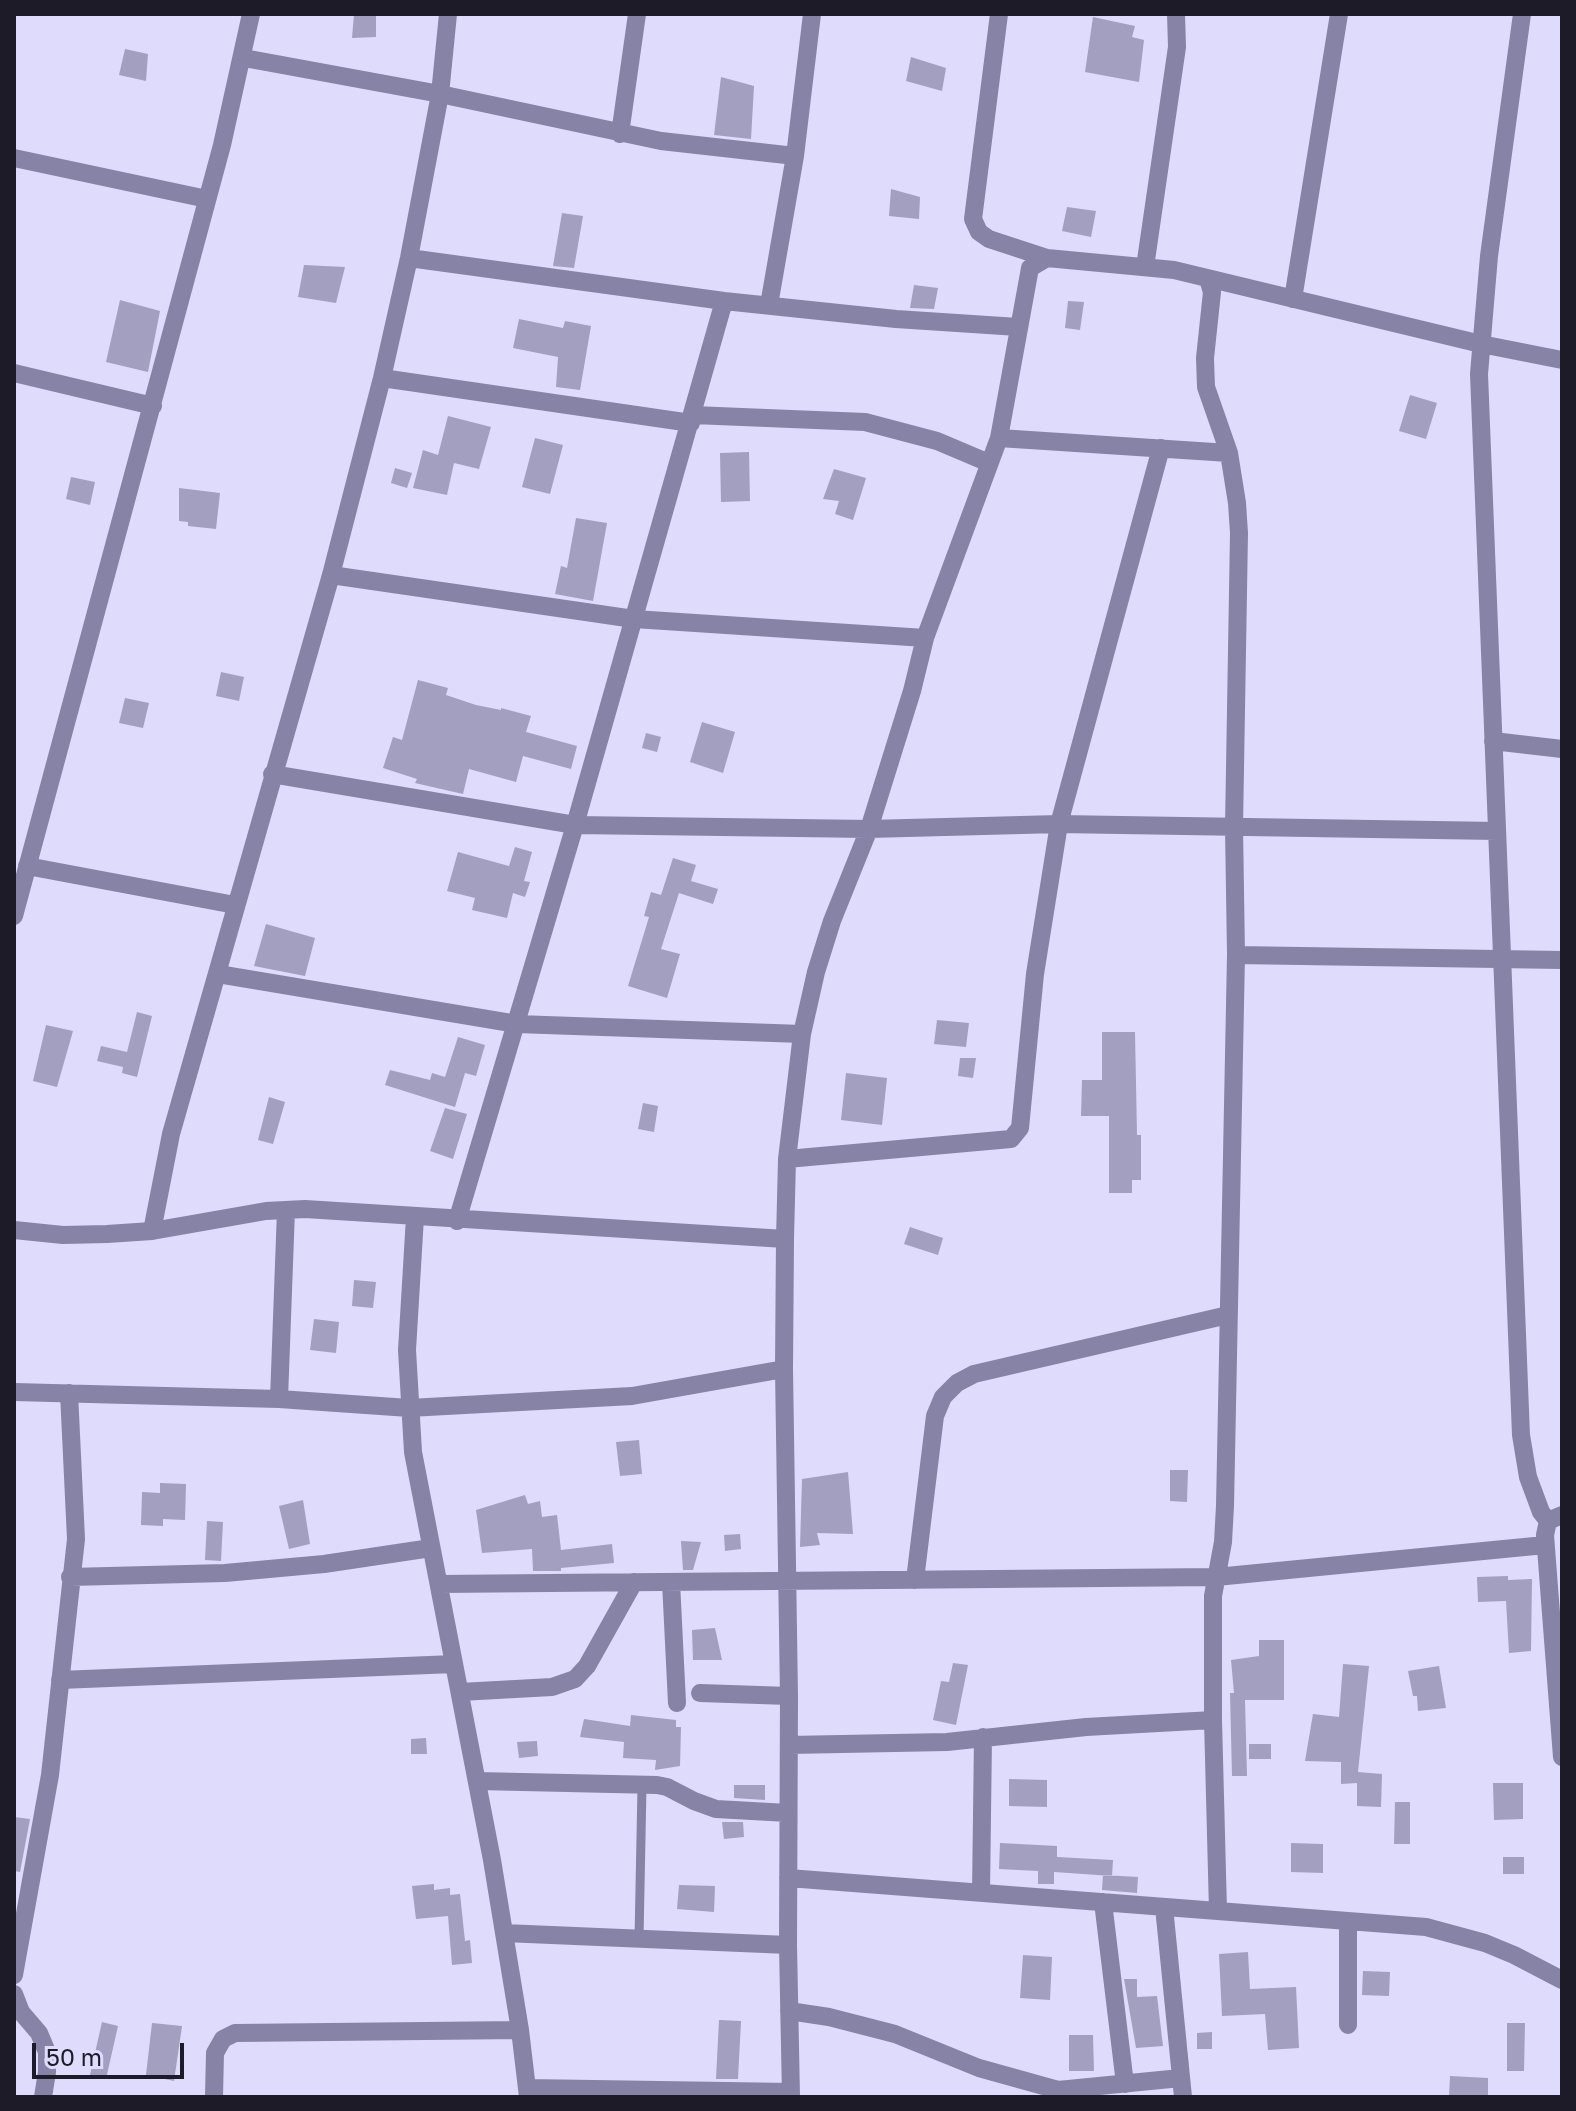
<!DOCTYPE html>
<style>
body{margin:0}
#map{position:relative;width:1576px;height:2111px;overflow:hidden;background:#dedbfd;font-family:"Golos Text",sans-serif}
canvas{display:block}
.frame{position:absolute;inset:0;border:16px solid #1d1b27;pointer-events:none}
.scale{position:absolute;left:32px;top:2043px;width:152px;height:36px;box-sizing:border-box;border:4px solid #1d1b27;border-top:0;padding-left:10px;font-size:24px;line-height:28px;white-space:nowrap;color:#1d1b27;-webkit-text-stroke:6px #dedbfd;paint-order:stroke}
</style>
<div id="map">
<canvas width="1576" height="2111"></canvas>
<div class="frame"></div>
<div class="scale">50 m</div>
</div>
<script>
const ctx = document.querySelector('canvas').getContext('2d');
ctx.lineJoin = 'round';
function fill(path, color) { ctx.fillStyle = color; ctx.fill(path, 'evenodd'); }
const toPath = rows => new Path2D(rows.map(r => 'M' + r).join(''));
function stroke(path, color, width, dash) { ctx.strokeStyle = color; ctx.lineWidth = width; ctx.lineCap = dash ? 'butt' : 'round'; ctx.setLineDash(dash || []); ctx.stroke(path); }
fill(toPath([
 [354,14,376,14,376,37,352,38],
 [1093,17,1135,26,1132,37,1144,40,1139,82,1085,72],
 [125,49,148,54,146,81,119,75],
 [911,57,946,68,942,91,906,81],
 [721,77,754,86,751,139,714,135],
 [891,189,920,197,919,219,889,216],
 [1067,207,1096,211,1091,237,1062,231],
 [562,213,583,216,574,268,553,266],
 [304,265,345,267,336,303,298,297],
 [914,285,938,288,934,309,910,308],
 [120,300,160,311,148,372,106,362],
 [1068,301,1084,302,1080,330,1065,328],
 [519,319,563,328,565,321,591,326,580,390,556,387,558,357,513,348],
 [1410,395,1437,403,1426,439,1399,431],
 [448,416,491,427,479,469,454,463,447,495,413,488,423,450,438,455],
 [535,438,563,445,550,494,522,487],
 [749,452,750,501,721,502,720,453],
 [395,468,412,473,407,488,391,483],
 [834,469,866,478,853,520,835,514,839,501,823,499],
 [71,477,95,482,90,505,66,499],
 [179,488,220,493,216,529,188,526,188,522,179,521],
 [576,518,607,523,593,601,555,594,561,566,567,568],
 [221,672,244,677,239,701,216,696],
 [418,680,448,688,446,695,476,705,501,710,501,708,531,716,526,732,577,746,571,769,523,756,516,782,469,769,463,794,415,783,417,779,383,768,393,737,402,740],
 [125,698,149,703,143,728,119,723],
 [702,722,735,732,723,773,690,762],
 [646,733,661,737,657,752,642,748],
 [515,847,532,852,524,881,530,882,525,897,513,893,507,918,472,910,475,898,447,891,458,852,509,866],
 [673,858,696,865,691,881,718,889,713,904,679,893,661,949,680,954,667,998,628,986,649,917,644,916,651,892,661,895],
 [266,924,315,938,305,976,254,966],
 [137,1012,152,1016,137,1077,122,1073,123,1067,97,1061,101,1046,127,1052],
 [937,1020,969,1023,966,1047,934,1044],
 [46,1025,73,1031,57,1087,33,1081],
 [1102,1032,1135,1032,1137,1135,1141,1135,1141,1180,1132,1180,1132,1193,1109,1193,1109,1116,1081,1116,1082,1080,1102,1080],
 [458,1037,485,1045,476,1076,465,1073,455,1107,385,1085,390,1070,430,1080,432,1073,445,1077],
 [960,1058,976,1058,973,1078,958,1076],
 [846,1073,887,1078,882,1125,841,1120],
 [269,1097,285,1102,273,1144,258,1140],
 [643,1103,658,1106,654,1132,638,1129],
 [445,1108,467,1114,453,1159,430,1151],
 [910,1227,943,1238,938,1255,904,1244],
 [354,1280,376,1282,373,1308,352,1306],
 [314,1319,339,1322,336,1353,310,1350],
 [639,1440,642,1474,620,1476,616,1442],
 [1170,1470,1188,1470,1187,1502,1170,1501],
 [848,1472,853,1534,817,1533,820,1545,800,1547,802,1479],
 [160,1483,186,1484,185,1520,163,1519,163,1526,141,1525,142,1492,160,1493],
 [525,1495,528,1504,540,1501,542,1517,557,1515,561,1550,612,1544,614,1563,561,1568,561,1571,533,1571,532,1549,482,1553,476,1510],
 [303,1500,310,1544,289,1549,279,1506],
 [207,1521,223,1522,221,1561,205,1560],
 [740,1534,741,1549,725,1551,724,1535],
 [681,1541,701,1542,693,1570,683,1570],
 [1508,1576,1508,1580,1532,1579,1531,1651,1509,1653,1506,1601,1478,1602,1477,1577],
 [715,1628,722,1660,693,1660,692,1630],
 [1259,1640,1284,1640,1284,1700,1245,1700,1247,1776,1232,1776,1230,1693,1234,1693,1231,1660,1259,1656],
 [953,1663,968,1665,956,1725,933,1720,941,1681,949,1682],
 [1343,1664,1369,1666,1358,1772,1382,1774,1381,1807,1357,1806,1357,1781,1357,1783,1341,1784,1341,1762,1305,1761,1313,1714,1339,1717],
 [1439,1666,1446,1708,1418,1711,1417,1696,1413,1696,1408,1671],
 [631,1715,676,1720,676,1727,681,1727,680,1766,655,1770,656,1760,623,1758,624,1742,580,1737,584,1719,630,1726],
 [426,1738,427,1754,411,1754,411,1739],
 [537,1741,538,1756,519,1758,517,1742],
 [1249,1744,1271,1744,1271,1759,1249,1759],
 [1009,1779,1047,1780,1047,1807,1009,1806],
 [1493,1783,1523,1783,1523,1819,1494,1820],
 [734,1785,765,1785,765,1800,734,1798],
 [1395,1802,1410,1802,1410,1844,1394,1844],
 [14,1817,30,1819,20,1872,14,1871],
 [722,1822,743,1822,744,1837,724,1839],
 [1000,1843,1057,1846,1057,1857,1113,1860,1112,1876,1054,1872,1054,1884,1038,1884,1038,1871,999,1869],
 [1291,1843,1323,1844,1323,1873,1291,1872],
 [1503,1857,1524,1857,1524,1874,1503,1874],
 [1103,1875,1138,1877,1137,1893,1102,1890],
 [434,1884,434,1890,450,1888,450,1895,460,1894,465,1941,470,1940,472,1963,452,1965,448,1916,416,1919,412,1886],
 [679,1885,715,1886,714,1912,677,1909],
 [1248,1952,1250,1989,1296,1987,1299,2048,1268,2050,1265,2014,1222,2016,1219,1954],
 [1023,1955,1052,1957,1050,2000,1020,1998],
 [1363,1971,1390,1972,1389,1996,1362,1995],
 [1124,1979,1137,1979,1137,1997,1157,1996,1163,2046,1136,2048],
 [719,2020,741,2021,738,2079,716,2079],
 [102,2022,118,2026,106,2079,90,2075],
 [152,2023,182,2026,174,2081,146,2075],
 [1507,2023,1525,2023,1524,2071,1507,2071],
 [1212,2032,1212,2049,1197,2049,1197,2033],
 [1069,2035,1093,2035,1094,2071,1069,2071],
 [1450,2076,1488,2078,1488,2096,1449,2097]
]), '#a29fc0');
stroke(toPath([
 [639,1939,642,1786]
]), '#8683a6', 9);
stroke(toPath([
 [999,14,973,219,979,232,989,239,1047,258],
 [1522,14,1489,256,1479,374,1521,1435,1528,1477,1541,1512,1548,1521],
 [244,58,440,94,661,141,795,156],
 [620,134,637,14],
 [14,158,207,199],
 [409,258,724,301,896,319,1018,327],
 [1145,267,1177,47,1176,14],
 [1208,279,1212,292,1205,358,1206,387,1229,453,1237,503,1239,533,1234,827,1236,955,1225,1506,1223,1542,1213,1596,1213,1720,1218,1911],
 [1293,299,1339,14],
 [769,305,795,156,812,14],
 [14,373,153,406],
 [382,378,691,423],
 [693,415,865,422,937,441,989,463],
 [999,438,1229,453],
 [331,575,634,619,925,638],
 [1493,741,1562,749],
 [272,774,575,825,869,829,1059,824,1497,831],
 [27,866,235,905],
 [14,916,222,145,251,14],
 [1236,955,1562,960],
 [218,974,517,1024,802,1034],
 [787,1159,1011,1139,1020,1128,1035,974,1059,824,1161,448],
 [415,1217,407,1350,413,1452,492,1860,520,2030,528,2097],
 [457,1221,575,825,724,301],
 [14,1230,63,1235,107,1234,152,1231,266,1211,305,1209,785,1239],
 [152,1231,171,1134,331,575,382,378,409,258,440,94,448,14],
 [14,1392,279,1399,409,1408,632,1396,784,1369],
 [279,1399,286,1210],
 [1562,1515,1548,1521,1545,1535,1562,1757],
 [70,1577,225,1573,324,1564,431,1548],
 [915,1580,935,1416,943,1397,957,1383,974,1374,1228,1315],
 [671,1582,677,1703],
 [439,1584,1216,1577,1545,1545],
 [60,1680,454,1664],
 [460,1692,552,1687,575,1679,587,1666,634,1582],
 [700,1693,789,1696],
 [789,1745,947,1742,1086,1727,1213,1720],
 [477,1781,657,1785,667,1787,694,1801,716,1809,788,1813],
 [788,1878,1426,1927,1485,1943,1514,1955,1562,1980],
 [981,1893,983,1737],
 [1103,1902,1125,2084],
 [1164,1907,1183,2097],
 [504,1933,788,1945],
 [14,1975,50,1775,76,1539,69,1393],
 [14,1994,21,2012,39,2033,47,2052,47,2072,43,2097],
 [789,2011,829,2017,895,2034,979,2068,1058,2090,1181,2078],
 [1348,2025,1348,1921],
 [527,2088,791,2092],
 [214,2097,215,2053,223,2039,235,2033,520,2030],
 [791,2097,788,1945,789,1696,784,1369,785,1239,787,1159,802,1034,816,972,832,921,869,829,912,691,925,638,999,438,1030,268,1047,258,1174,270,1481,344,1562,360]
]), '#8683a6', 18);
</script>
